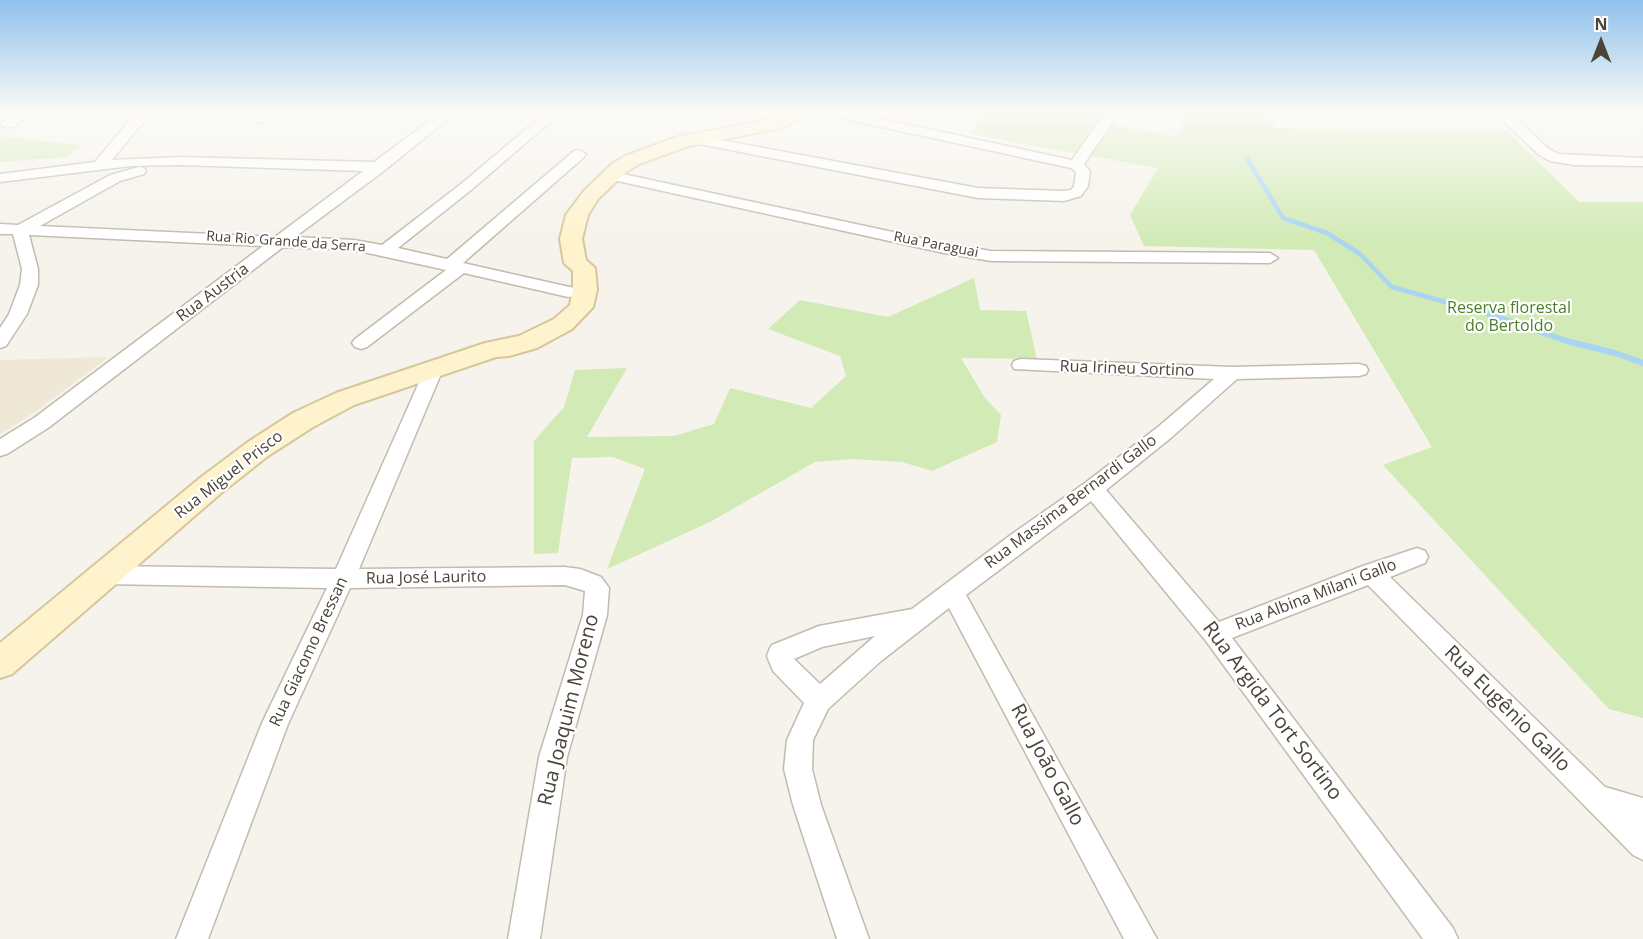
<!DOCTYPE html>
<meta charset="utf-8">
<style>
body{margin:0}
#map{position:relative;width:1643px;height:939px;overflow:hidden;background:#f6f3ec;font-family:"Open Sans",sans-serif}
canvas{display:block}
.north{position:absolute;left:1571px;top:12px;width:60px;height:60px;-webkit-text-stroke:4px #fff;paint-order:stroke;rotate:0deg;font-size:16px;font-weight:700;line-height:24px;text-align:center;color:#4b4439}
.north::after{content:'';display:block;margin:auto;width:21px;height:27px;background:#4b4439;clip-path:polygon(50% 0,100% 100%,50% 72%,0 100%)}
</style>
<div id="map">
<canvas width="1643" height="939"></canvas>
<div class="north">N</div>
</div>
<script>
const ctx = document.querySelector('canvas').getContext('2d');
ctx.lineJoin = 'round';
function fill(path, color) { ctx.fillStyle = color; ctx.fill(path, 'evenodd'); }
const toPath = rows => new Path2D(rows.map(r => 'M' + r).join(''));
function stroke(path, color, width, dash) { ctx.strokeStyle = color; ctx.lineWidth = width; ctx.lineCap = dash ? 'butt' : 'round'; ctx.setLineDash(dash || []); ctx.stroke(path); }
function drawText(font, color, halo, rows, align = 'center') {
  ctx.font = font + ' "Open Sans",sans-serif'; ctx.lineWidth = 4.5; ctx.setLineDash([]); ctx.textBaseline = 'middle'; ctx.strokeStyle = halo; ctx.fillStyle = color; for (const [text, x, y, turn = 0] of rows) {
    ctx.save(); ctx.translate(x, y); ctx.rotate((+turn || 0) * Math.PI / 180); ctx.textAlign = isNaN(turn) ? turn : align; if (halo) ctx.strokeText(text, 0, 0); ctx.fillText(text, 0, 0); ctx.restore();
  }
}
fill(toPath([
 [109,357,35,412,0,434,0,360]
]), '#efe8d6');
fill(toPath([
 [985,110,1106,110,1101,122,1177,137,1188,110,1267,111,1275,128,1506,130,1579,202,1643,202,1643,718,1609,709,1383,465,1432,447,1314,250,1144,246,1130,215,1158,168,969,134],
 [0,136,82,145,66,157,0,162],
 [974,278,980,310,1026,311,1037,359,961,358,985,398,1001,415,997,442,932,471,902,462,852,459,815,462,710,522,607,569,645,469,613,457,572,458,558,553,534,554,534,441,564,407,575,370,627,368,587,437,674,436,714,424,730,388,811,408,846,376,840,356,768,329,800,300,888,317]
]), '#d2eab5');
stroke(toPath([
 [1247,158,1283,218,1327,233,1360,254,1392,287,1488,314]
]), '#a9d4f2', 4.5);
stroke(toPath([
 [1483,312,1567,341,1615,353,1643,363]
]), '#a9d4f2', 6);
const street = toPath([
 [21,110,37,110,13,127,3,127,1,124,3,121,21,110],
 [144,110,159,110,139,127,112,160,180,157,374,162,444,110,459,110,385,170,295,237,354,240,382,245,461,184,549,110,564,110,471,190,398,248,447,259,574,151,579,150,586,154,584,157,463,263,574,288,577,292,574,296,568,297,464,273,367,347,361,349,355,347,352,343,355,339,446,270,354,250,283,247,48,428,7,454,0,456,0,439,34,418,263,246,29,235,38,269,38,285,27,314,6,346,0,348,0,328,9,314,20,285,22,269,13,234,0,234,0,224,18,225,110,175,139,167,144,168,146,171,144,174,120,181,40,226,275,237,363,171,180,165,131,166,0,182,0,174,95,162,129,121,144,110],
 [262,110,278,110,262,122,252,122,250,119,252,116,262,110],
 [815,110,840,110,1072,160,1107,110,1121,110,1084,164,1090,171,1088,186,1081,196,1064,201,978,198,694,143,687,139,694,135,978,188,1064,191,1071,190,1074,186,1076,172,1071,168,822,114,815,110],
 [1492,110,1507,110,1549,149,1559,154,1643,158,1643,166,1574,165,1550,161,1539,155,1492,110],
 [609,171,944,243,991,251,1270,253,1278,258,1270,263,991,261,944,253,604,178,602,175,604,172,609,171],
 [1021,359,1232,367,1359,364,1366,366,1368,370,1366,374,1359,376,1237,379,1172,437,1106,490,1219,622,1363,566,1417,548,1425,551,1428,557,1425,563,1390,577,1605,787,1643,798,1643,860,1633,855,1368,585,1232,638,1453,928,1458,939,1423,939,1206,641,1091,501,966,595,1157,939,1124,939,949,608,881,661,828,709,813,740,812,769,821,805,869,939,837,939,793,805,784,769,787,740,804,703,773,671,767,656,770,648,772,645,819,626,912,609,1012,534,1085,483,1158,427,1214,379,1014,369,1012,365,1014,361,1021,359],
 [875,636,820,684,794,659,822,647,875,636],
 [434,363,441,365,443,369,359,569,565,567,580,569,601,577,609,588,607,615,567,757,540,939,508,939,539,757,583,615,585,591,565,585,350,588,288,724,208,939,176,939,262,723,327,588,106,584,98,582,94,575,98,568,106,566,336,569,425,369,427,365,434,363]
]);
const secondary = toPath([
 [786,110,807,110,790,124,776,129,689,146,639,164,626,172,598,199,588,215,582,239,586,260,595,268,597,290,593,307,572,329,537,348,509,356,496,357,354,405,313,427,268,456,220,494,12,674,0,678,0,643,200,478,248,442,293,413,336,393,485,343,519,336,554,319,570,305,573,290,573,271,564,263,560,239,566,215,584,191,612,164,625,156,677,137,765,120,786,110]
]);
stroke(street, '#c2bbae', 3);
stroke(secondary, '#d6c79b', 4);
fill(street, '#fff');
fill(secondary, '#fff3cd');
const sky = ctx.createLinearGradient(0, 0, 0, 241);
sky.addColorStop(0, '#8fc1ec');
sky.addColorStop(0.46, '#fbfaf6');
sky.addColorStop(1, '#fbfaf600');
ctx.fillStyle = sky;
ctx.fillRect(0, 0, 1643, 241);
drawText('14px', '#4b4439', '#fff', [
 ["Rua Rio Grande da Serra",286,242,4],
 ["Rua Paraguai",936,245,11]
]);
drawText('16px', '#4b4439', '#fff', [
 ["Rua Austria",213,293,-37],
 ["Rua Irineu Sortino",1127,369,2],
 ["Rua Miguel Prisco",229,475,-38],
 ["Rua Massima Bernardi Gallo",1071,502,-37],
 ["Rua José Laurito",426,578,-1],
 ["Rua Albina Milani Gallo",1316,595,-21],
 ["Rua Giacomo Bressan",309,652,-65]
]);
drawText('16px', '#4a7f2a', '#fff', [
 ["Reserva florestal",1509,308],
 ["do Bertoldo",1509,326]
]);
drawText('20px', '#4b4439', '#fff', [
 ["Rua Eugênio Gallo",1507,709,45],
 ["Rua Joaquim Moreno",569,710,-76],
 ["Rua Argida Tort Sortino",1272,711,53],
 ["Rua João Gallo",1047,765,62]
]);
</script>
